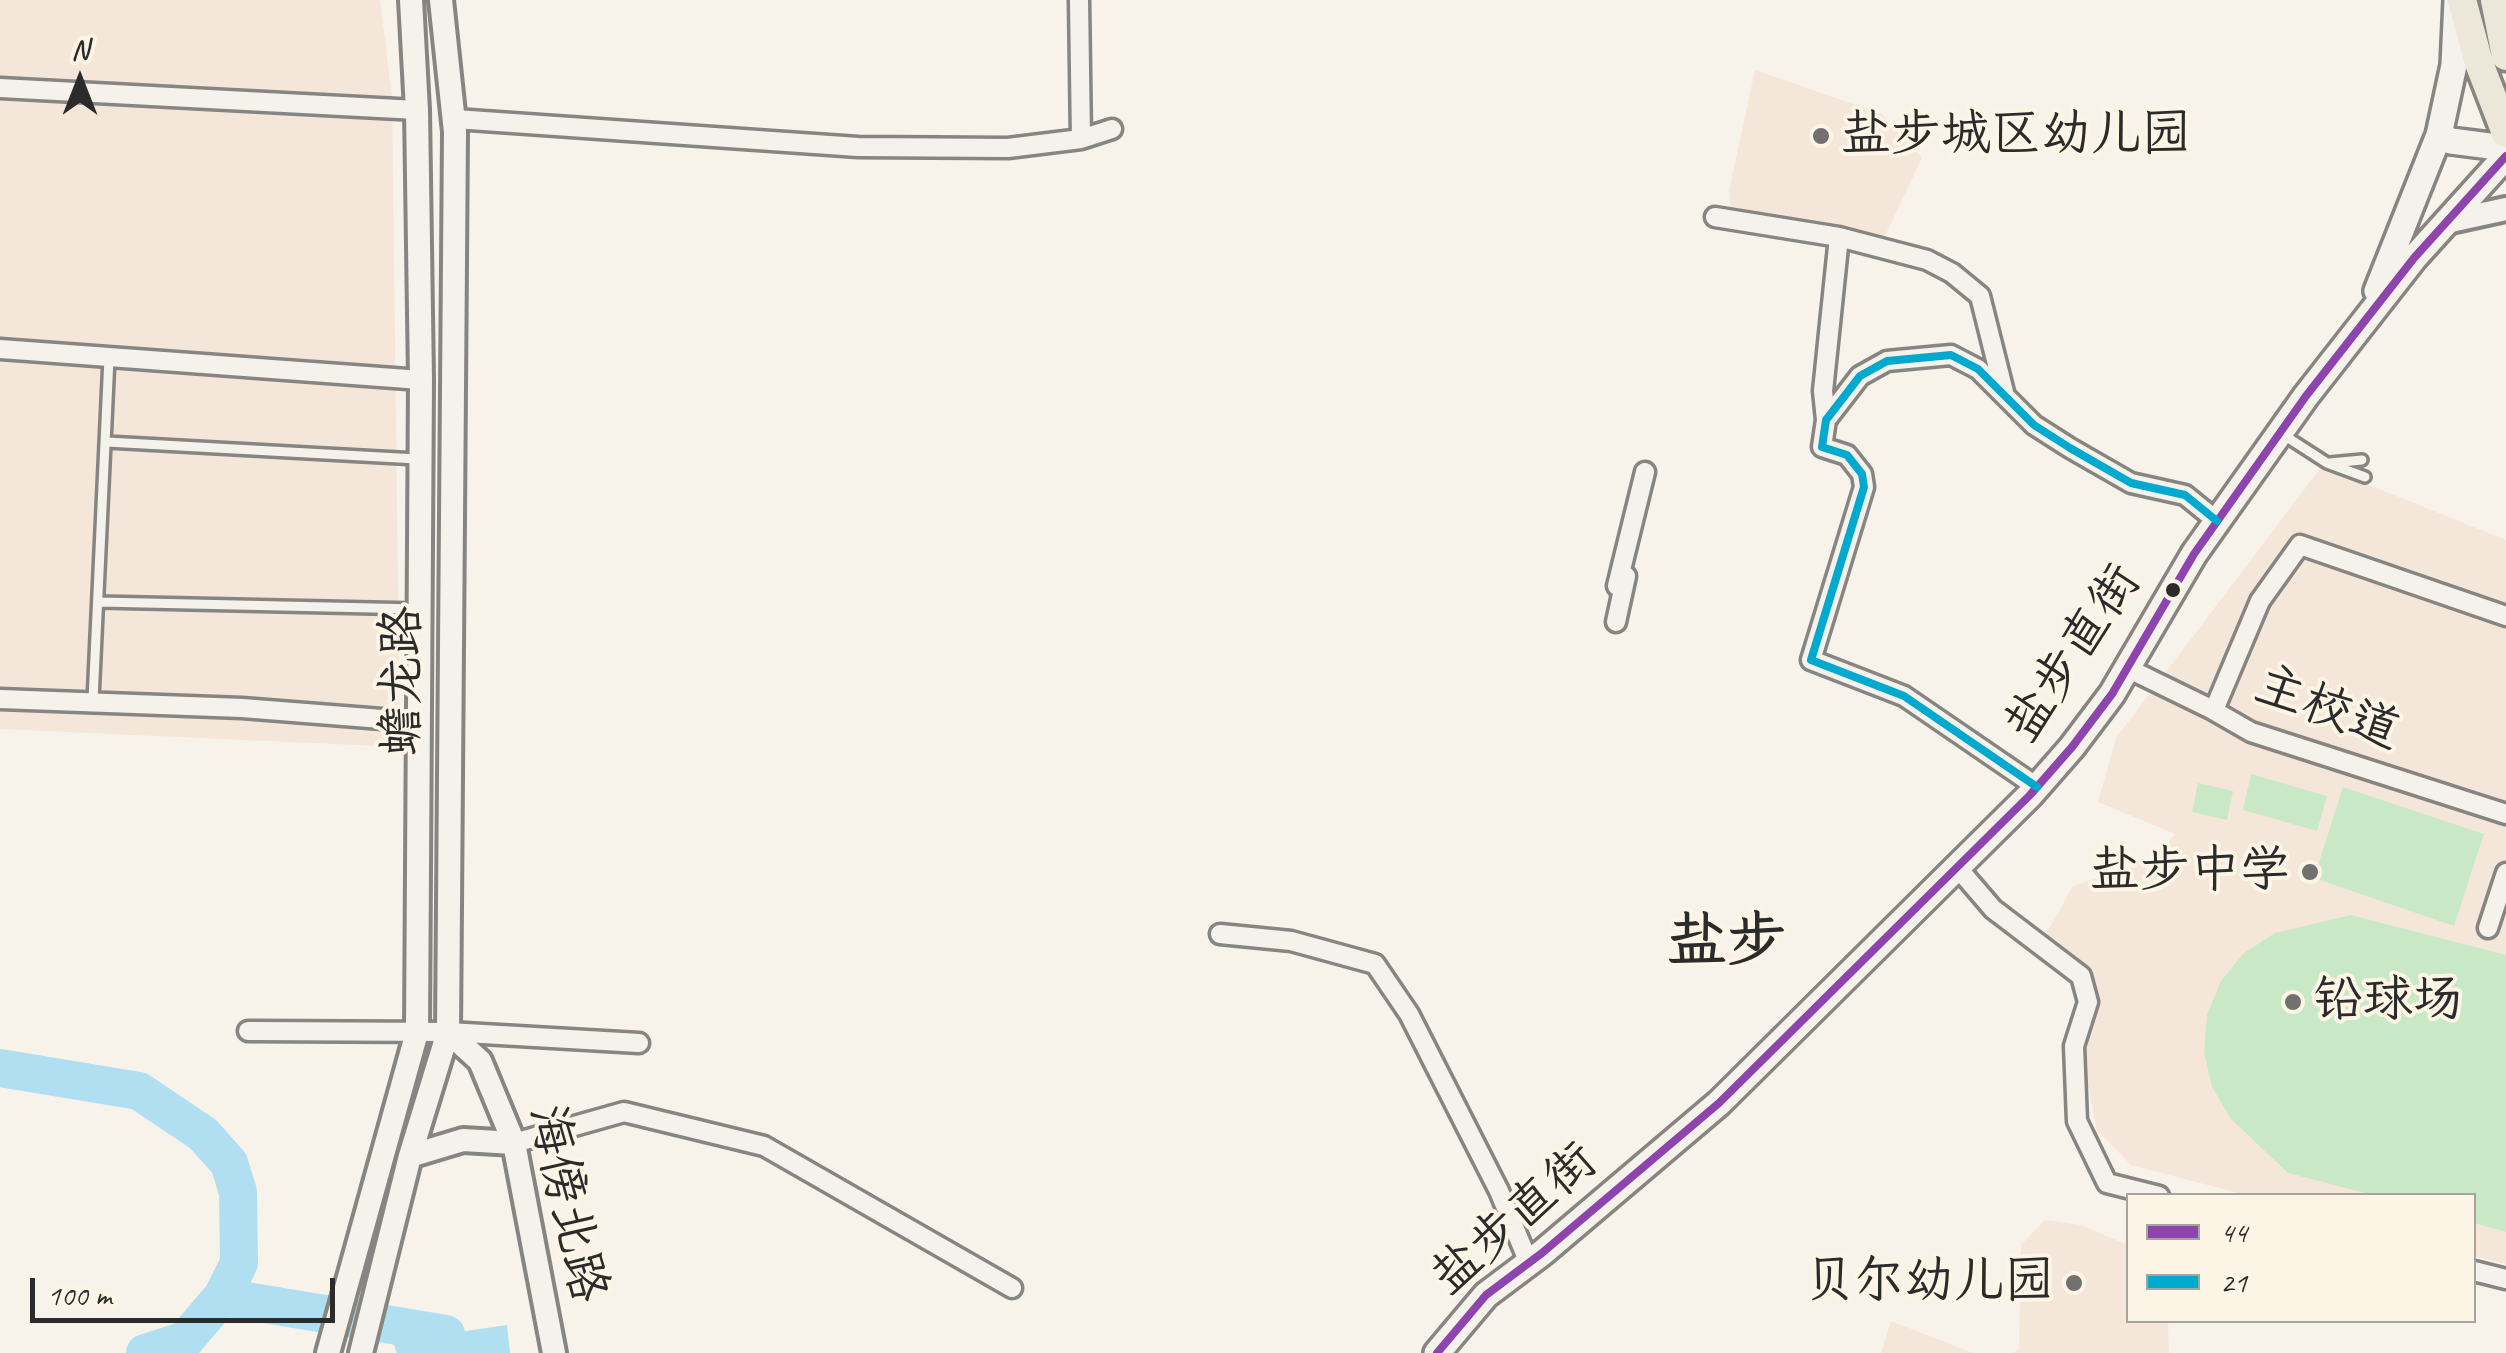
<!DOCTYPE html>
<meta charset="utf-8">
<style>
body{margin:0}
#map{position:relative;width:2506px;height:1353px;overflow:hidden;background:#f7f3ea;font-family:Caveat,sans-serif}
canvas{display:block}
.legend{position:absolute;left:2126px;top:1193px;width:350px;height:130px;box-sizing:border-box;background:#fcf5e5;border:2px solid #a8a49b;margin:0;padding:12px 18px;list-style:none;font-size:30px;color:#2b2b2b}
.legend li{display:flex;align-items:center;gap:20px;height:50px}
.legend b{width:50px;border:2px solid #a8a49b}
.north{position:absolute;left:30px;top:30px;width:100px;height:100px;-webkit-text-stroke:8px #fcf5e5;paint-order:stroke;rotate:0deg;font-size:28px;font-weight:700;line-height:40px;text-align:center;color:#2b2b2b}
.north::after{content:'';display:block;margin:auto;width:35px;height:45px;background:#2b2b2b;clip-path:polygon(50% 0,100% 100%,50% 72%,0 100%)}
.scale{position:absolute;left:30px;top:1278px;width:305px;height:45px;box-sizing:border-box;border:5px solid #2b2b2b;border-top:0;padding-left:12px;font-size:30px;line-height:35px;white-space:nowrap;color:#2b2b2b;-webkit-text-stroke:8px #fcf5e5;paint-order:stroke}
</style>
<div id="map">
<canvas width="2506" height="1353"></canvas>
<ul class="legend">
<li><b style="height:12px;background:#8e44ad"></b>44</li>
<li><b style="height:12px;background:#00a9ce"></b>21</li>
</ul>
<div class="north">N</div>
<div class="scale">100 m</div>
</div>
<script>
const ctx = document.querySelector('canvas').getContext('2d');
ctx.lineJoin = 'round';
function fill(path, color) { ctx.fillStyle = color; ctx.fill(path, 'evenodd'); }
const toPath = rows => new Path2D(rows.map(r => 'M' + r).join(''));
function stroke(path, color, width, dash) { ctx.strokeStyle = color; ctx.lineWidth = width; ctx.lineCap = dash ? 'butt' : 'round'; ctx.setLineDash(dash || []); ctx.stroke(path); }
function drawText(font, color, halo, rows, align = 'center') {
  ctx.font = font + ' Caveat,"LXGW WenKai TC",sans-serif'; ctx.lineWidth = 8; ctx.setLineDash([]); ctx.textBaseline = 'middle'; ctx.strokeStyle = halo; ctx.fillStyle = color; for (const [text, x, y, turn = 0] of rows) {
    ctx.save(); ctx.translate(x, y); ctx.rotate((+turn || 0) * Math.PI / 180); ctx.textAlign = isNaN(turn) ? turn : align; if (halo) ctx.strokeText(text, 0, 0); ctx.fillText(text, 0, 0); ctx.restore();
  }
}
fill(toPath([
 [0,0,380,0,392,97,400,747,0,729],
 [1755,70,1882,114,1922,158,1883,240,1731,213,1729,191],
 [2322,466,2506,540,2506,1264,2474,1256,2474,1196,2246,1195,2131,1165,2097,1130,2084,1066,2090,976,2046,934,2073,886,2155,859,2175,834,2098,802,2116,738],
 [2045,1220,2081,1225,2128,1245,2128,1320,2168,1321,2169,1353,2014,1353,2019,1349,2021,1245],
 [1891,1321,1973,1353,1881,1353]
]), '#f4e7d9');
fill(toPath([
 [2251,774,2327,796,2317,831,2243,810],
 [2198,783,2233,791,2227,820,2192,812],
 [2343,787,2484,834,2454,926,2314,878],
 [2351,915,2506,955,2506,1232,2474,1223,2474,1196,2373,1195,2288,1173,2231,1119,2212,1087,2204,1052,2207,1015,2221,981,2244,953,2275,933]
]), '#c9e9c6');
fill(toPath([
 [507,1325,510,1353,397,1353,389,1332,446,1334]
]), '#b0dff1');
stroke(toPath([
 [0,1068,139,1091,203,1134,229,1163,238,1192,239,1263,222,1297,185,1340,145,1353],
 [222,1297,446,1334,451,1353]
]), '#b0dff1', 38);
const service = toPath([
 [2282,434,2327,463,2365,477],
 [107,442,417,459],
 [2330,463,2362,460],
 [100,602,418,609],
 [93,700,109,358]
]);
const minor = toPath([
 [1079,0,1081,139],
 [0,88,417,110],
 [455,119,858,147,1008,148,1081,139,1112,129],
 [1715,217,1839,237,1927,260,1952,273,1980,296,2004,392],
 [0,349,421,380],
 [1826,420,1823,391,1839,237],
 [1617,586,1645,472],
 [1616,622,1626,576],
 [2127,668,2211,709,2251,732,2506,814],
 [0,699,242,708,420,722],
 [2214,710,2260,601,2300,545,2506,616],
 [2037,787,1904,696,1811,660,1864,487,1862,474,1847,455,1822,447,1826,420,1860,376,1887,361,1951,355,1978,369,2034,425,2070,448,2131,483,2185,495,2217,521],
 [1957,867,1993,909,2081,976,2088,1002,2074,1046,2077,1121,2107,1183,2159,1196],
 [2488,928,2506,873],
 [1220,934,1291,941,1375,964,1409,1014,1499,1191,1529,1263],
 [248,1031,448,1032,639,1043],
 [514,1143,624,1112,764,1146,1012,1288],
 [2474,1271,2506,1279]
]);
const tertiary = toPath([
 [2446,222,2506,209],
 [448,1032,480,1061,514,1143,554,1353],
 [410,1156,463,1140,514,1143],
 [328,1353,417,1032,421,380,417,110,411,0],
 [361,1353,410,1156,448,1032,455,132,441,0]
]);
const secondary = toPath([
 [2439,135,2451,141,2506,148],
 [2377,291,2439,135,2454,65,2457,0],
 [1437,1353,1486,1295,1542,1253,1719,1103,2030,795,2072,747,2112,694,2194,554,2306,396,2414,258,2506,156]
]);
const primary = toPath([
 [2462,0,2479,63,2506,133],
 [2495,0,2506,56]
]);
stroke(service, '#878581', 16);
stroke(minor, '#878581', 25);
stroke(tertiary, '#878581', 30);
stroke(secondary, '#878581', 32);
stroke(primary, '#878581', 35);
stroke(service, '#f5f2ec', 9);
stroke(minor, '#f5f2ec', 18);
stroke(tertiary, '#f5f2ec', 22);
stroke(secondary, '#f5f2ec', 25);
stroke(primary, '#ede7da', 28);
stroke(toPath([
 [1437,1353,1486,1295,1542,1253,1719,1103,2030,795,2072,747,2112,694,2194,554,2306,396,2414,258,2506,156]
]), '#8e44ad', 8);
stroke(toPath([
 [2037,787,1904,696,1811,660,1864,487,1862,474,1847,455,1822,447,1826,420,1860,376,1887,361,1951,355,1978,369,2034,425,2070,448,2131,483,2185,495,2217,521]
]), '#00a9ce', 8);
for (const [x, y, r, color] of [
 [1821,136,10,"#72716e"],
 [2173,590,9,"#2b2b2b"],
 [2310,872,10,"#72716e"],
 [2293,1002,10,"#72716e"],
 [2074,1283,10,"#72716e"]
]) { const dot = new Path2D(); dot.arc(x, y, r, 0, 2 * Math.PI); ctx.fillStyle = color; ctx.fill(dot); stroke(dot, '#fcf5e5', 4); }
drawText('50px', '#2b2b2b', '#fcf5e5', [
 ["盐步城区幼儿园",1841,136],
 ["盐步中学",2290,872,"right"],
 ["铅球场",2313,1002],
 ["贝尔幼儿园",2054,1283,"right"]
], 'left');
drawText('50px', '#2b2b2b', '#fcf5e5', [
 ["盐步直街",2074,654,-56],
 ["蟾龙路",404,681,-90],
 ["主校道",2327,710,20],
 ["海傍北路",566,1204,77],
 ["盐步直街",1515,1220,-41]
]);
drawText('bold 60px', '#2b2b2b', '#fcf5e5', [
 ["盐步",1727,943]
]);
</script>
